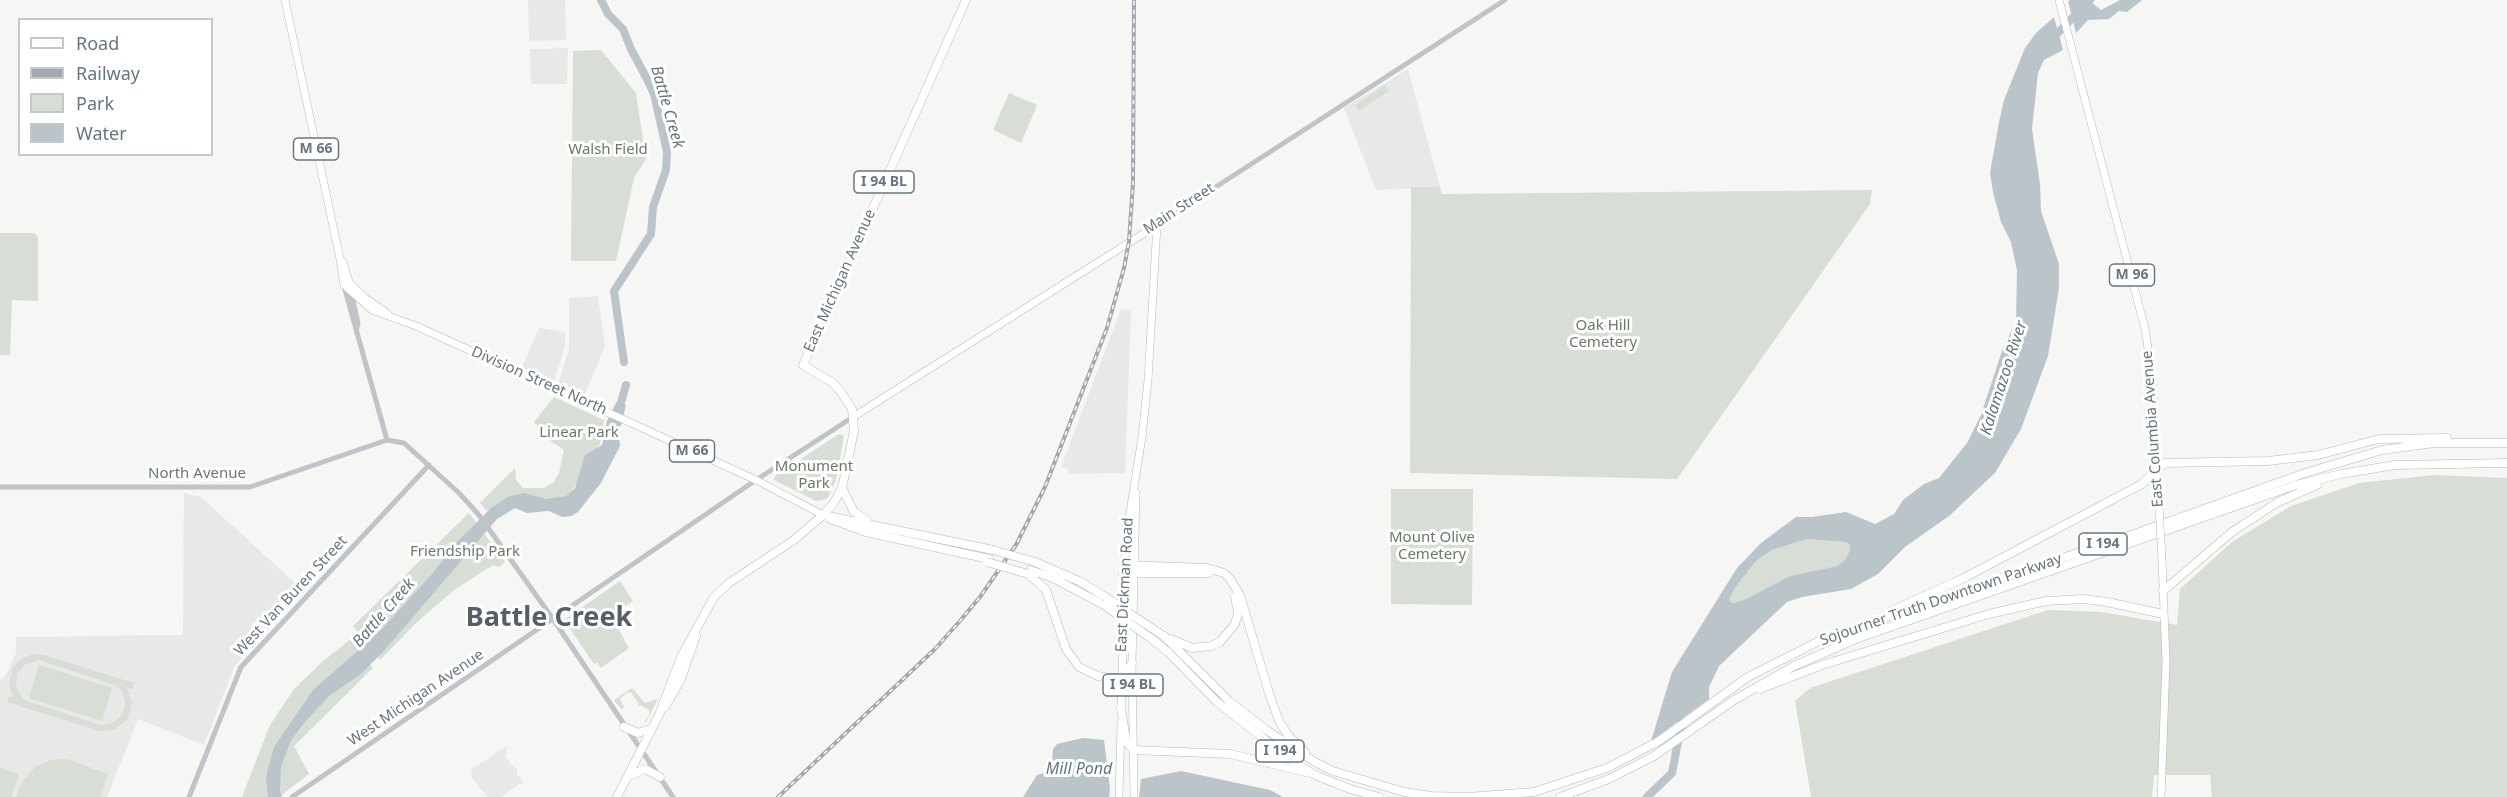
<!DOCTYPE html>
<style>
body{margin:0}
#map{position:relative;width:2507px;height:797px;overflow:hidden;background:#f6f7f4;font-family:"Noto Sans",sans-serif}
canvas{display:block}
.legend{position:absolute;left:18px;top:18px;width:195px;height:138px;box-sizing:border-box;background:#fff;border:2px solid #c2c8cd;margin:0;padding:8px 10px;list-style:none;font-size:18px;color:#677583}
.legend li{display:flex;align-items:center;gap:12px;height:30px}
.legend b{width:30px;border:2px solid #c2c8cd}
</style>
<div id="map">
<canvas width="2507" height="797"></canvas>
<ul class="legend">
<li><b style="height:8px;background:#fff"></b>Road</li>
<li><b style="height:8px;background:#a3a8ae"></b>Railway</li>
<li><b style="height:16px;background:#d8ddd5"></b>Park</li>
<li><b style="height:16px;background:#bac4c9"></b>Water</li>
</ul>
</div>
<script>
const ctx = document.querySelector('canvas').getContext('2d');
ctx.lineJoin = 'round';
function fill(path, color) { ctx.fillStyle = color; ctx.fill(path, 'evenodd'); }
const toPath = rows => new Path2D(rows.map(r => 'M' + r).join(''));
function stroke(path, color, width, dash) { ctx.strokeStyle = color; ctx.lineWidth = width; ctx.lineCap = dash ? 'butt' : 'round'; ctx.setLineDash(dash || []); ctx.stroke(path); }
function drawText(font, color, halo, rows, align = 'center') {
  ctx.font = font + ' "Noto Sans",sans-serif'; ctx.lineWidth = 6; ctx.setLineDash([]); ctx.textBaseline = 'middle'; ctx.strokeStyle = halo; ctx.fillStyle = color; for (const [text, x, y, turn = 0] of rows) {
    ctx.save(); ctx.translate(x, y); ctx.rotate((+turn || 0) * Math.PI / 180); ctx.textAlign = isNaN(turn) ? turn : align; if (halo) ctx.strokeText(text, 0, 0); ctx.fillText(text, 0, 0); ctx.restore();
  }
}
fill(toPath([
 [528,0,565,0,566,40,529,41],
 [568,48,567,84,531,84,530,49],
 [1408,69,1440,187,1376,190,1344,108],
 [598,296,605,346,584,396,558,384,569,349,569,298],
 [1121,309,1131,311,1125,473,1069,474,1069,470,1061,467],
 [539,328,565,332,565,345,554,382,522,367],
 [184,493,201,497,304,591,235,665,204,745,138,719,107,797,0,797,0,681,6,675,16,653,16,637,183,635],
 [507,746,506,756,511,765,517,769,517,776,521,777,523,784,519,784,501,797,488,797,472,778,471,770]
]), '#e7e8e7');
fill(toPath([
 [601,50,636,93,646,159,634,178,616,261,571,261,573,51],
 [1385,85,1389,91,1359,111,1355,105],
 [1009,93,1037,105,1021,143,993,130],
 [1411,187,1440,187,1442,194,1872,190,1870,204,1677,479,1410,473],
 [0,233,34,233,38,237,38,301,12,300,10,355,0,355],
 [554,397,604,420,600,444,571,492,561,501,518,497,487,511,480,503,515,468,516,480,523,488,544,488,553,483,559,473,564,450,552,442,534,422],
 [839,434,844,436,836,480,827,499,816,501,774,480,775,476],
 [2434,475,2507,478,2507,797,2212,797,2210,775,2154,775,2152,797,1811,797,1795,701,1810,688,2048,610,2101,612,2177,625,2180,589,2232,542,2291,506,2359,483],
 [1391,489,1473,489,1472,605,1391,604],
 [469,513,505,562,499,567,493,565,454,590,416,623,380,660,353,626],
 [1807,539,1846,542,1850,545,1850,550,1845,560,1837,566,1790,576,1746,599,1732,603,1729,601,1734,589,1756,561,1772,550],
 [620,581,633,601,611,616,629,648,601,668,597,662,594,664,564,620],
 [351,639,373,668,294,746,309,774,279,797,242,797,270,725,294,689,322,662],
 [33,654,44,655,134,683,132,689,127,688,132,702,128,719,113,730,99,731,7,702,9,696,13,697,9,684,13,667,21,659],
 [39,660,115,685,121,690,125,700,125,706,121,717,110,724,100,725,24,700,16,687,17,674,25,664],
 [39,665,112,688,102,721,29,698],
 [632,688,645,703,658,699,646,722,644,722,649,715,649,710,640,705,636,708,639,704,631,692,626,693,620,699,624,707,622,710,614,700],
 [67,759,108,774,100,797,16,797,22,782,35,767,51,760],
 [0,767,19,775,11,797,0,797]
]), '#d8ddd5');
fill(toPath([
 [2070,0,2095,0,2092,3,2101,10,2120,0,2142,0,2127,12,2119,11,2109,19,2088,20,2076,33,2068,1],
 [2054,17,2063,50,2044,60,2038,73,2032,129,2040,184,2041,211,2059,264,2059,288,2048,356,2021,429,1995,473,1949,516,1905,547,1878,574,1851,589,1802,597,1787,602,1719,666,1709,687,1709,699,1651,741,1672,672,1737,568,1761,543,1796,517,1812,517,1846,512,1875,524,1894,514,1903,500,1924,484,1939,478,1967,443,1981,415,2003,348,2016,322,2017,270,2011,242,2001,222,1993,192,1990,173,1999,122,2004,100,2025,48,2036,33],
 [1807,539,1846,542,1850,545,1850,550,1845,560,1837,566,1790,576,1746,599,1733,603,1729,601,1734,589,1756,561,1772,550],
 [617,401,626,405,619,434,620,446,601,483,578,512,571,516,562,517,549,511,527,513,515,508,497,519,383,652,361,674,329,696,304,723,291,740,281,767,280,791,282,797,268,797,266,777,274,747,313,690,380,631,433,573,456,543,491,508,510,496,524,493,546,499,566,496,575,488,585,455,602,445,607,421],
 [1083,738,1104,740,1110,789,1109,797,1023,797,1037,775,1047,772,1046,767,1052,765,1053,749,1057,744],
 [1181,771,1270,790,1283,797,1139,797,1141,779]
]), '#bac4c9');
stroke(toPath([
 [601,0,608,14,623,29,631,49,647,79,654,94,667,152,666,170,653,207,651,234,614,291,624,362],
 [2051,40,2090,0],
 [618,413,626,385],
 [1647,797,1672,773,1682,721]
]), '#bac4c9', 8);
const major = toPath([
 [285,0,340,259,343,262,349,282,364,297,388,314],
 [2059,0,2145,329,2152,373,2159,505],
 [340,259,344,285,372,310,416,326,629,422,756,480,823,515],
 [853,417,1157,225],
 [1121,712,1126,537,1142,437,1148,380,1157,225],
 [1119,797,1121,723],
 [1134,797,1132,663,1136,493],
 [2161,797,2166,662,2162,560]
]);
const highway = toPath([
 [842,488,854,512,867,520],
 [823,515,993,550],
 [830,519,866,532,989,559],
 [1035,562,1081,582,1104,596],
 [1124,565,1207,568,1224,573,1230,579,1240,595,1269,693,1279,721,1288,735,1305,752],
 [1030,570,1053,578,1104,605],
 [1123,573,1209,573],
 [1028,574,1046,590,1066,649,1079,667,1098,676,1121,680,1132,663],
 [2163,591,2232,532,2278,502,2317,485],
 [1891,611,1962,579,2142,484,2165,463,2268,461,2318,455,2379,439,2447,438],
 [1150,627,1164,636,1229,701,1265,729,1315,762,1333,771,1404,792,1431,796,1467,797],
 [1149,637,1168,652,1217,702,1295,763,1315,775,1350,789,1379,797],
 [1171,639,1192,648,1211,646,1220,642,1235,624,1238,613,1235,596],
 [1760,689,1822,665,1989,614,2046,601,2084,599,2107,602,2163,614],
 [665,707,681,679,696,636],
 [1121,707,1126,741,1133,750,1231,754,1305,772],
 [624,727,638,733,652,728],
 [629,776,645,769,660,777],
 [617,797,659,715,681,657,714,597,729,583,794,540,823,515,833,504,842,488,854,431,852,409,841,392,833,383,803,365,966,0],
 [1468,797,1534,792,1607,768,1659,741,1748,677,1827,637,2134,534,2305,473,2382,450,2434,443,2507,443],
 [1560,797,1609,779,1654,756,1734,700,1794,666,1856,639,2296,485,2341,474,2395,465,2507,463]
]);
stroke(major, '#b5b9bd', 8);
stroke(highway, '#b5b8bb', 9);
stroke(toPath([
 [1157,225,1505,0],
 [344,286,387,440],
 [351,291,358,323,357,328],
 [0,487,250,487,387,440,404,443,459,493,479,515,553,619,673,797],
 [189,797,241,667,429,465],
 [292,797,756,480,853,417]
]), '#c0c3c7', 5);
stroke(major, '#fff', 7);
stroke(highway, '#fff', 8);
const rail = toPath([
 [778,797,935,649,959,622,980,597,1016,545,1045,487,1107,328,1124,268,1129,241,1133,183,1134,0]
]);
stroke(rail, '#a3a8ae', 4);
stroke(rail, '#fff', 1.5, [4.5]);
const majorBridge = toPath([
 [2159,505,2162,560]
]);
const highwayBridge = toPath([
 [993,550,1035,562],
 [987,562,1028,574],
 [1104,596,1150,627],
 [1104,605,1149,637]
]);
stroke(majorBridge, '#b5b9bd', 8, []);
stroke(highwayBridge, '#b5b8bb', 9, []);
stroke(majorBridge, '#fff', 7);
stroke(highwayBridge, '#fff', 8);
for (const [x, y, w] of [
 [316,149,45],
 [884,182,60],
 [2132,275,45],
 [692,451,45],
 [2103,544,48],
 [1133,685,60],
 [1280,751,48]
]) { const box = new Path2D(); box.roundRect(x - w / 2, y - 11, w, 22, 4.5); ctx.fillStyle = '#fff'; ctx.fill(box); stroke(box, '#677583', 1.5); }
drawText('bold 14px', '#677583', null, [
 ["M 66",316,149],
 ["I 94 BL",884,182],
 ["M 96",2132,275],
 ["M 66",692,451],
 ["I 194",2103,544],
 ["I 94 BL",1133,685],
 ["I 194",1280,751]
]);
drawText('15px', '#687b66', '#fff', [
 ["Walsh Field",608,150],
 ["Oak Hill",1603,326],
 ["Cemetery",1603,343],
 ["Linear Park",579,433],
 ["Monument",814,467],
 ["Park",814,484],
 ["Mount Olive",1432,538],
 ["Cemetery",1432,555],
 ["Friendship Park",465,552]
]);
drawText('15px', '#677583', '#fff', [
 ["Main Street",1179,209,-33],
 ["East Michigan Avenue",840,281,-66],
 ["Division Street North",539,381,24],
 ["East Columbia Avenue",2153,429,-94],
 ["North Avenue",197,474],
 ["East Dickman Road",1125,585,-87],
 ["West Van Buren Street",291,596,-47],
 ["Sojourner Truth Downtown Parkway",1941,600,-19],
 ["West Michigan Avenue",416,698,-34]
]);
drawText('italic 16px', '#63767f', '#fff', [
 ["Battle Creek",667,107,74],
 ["Kalamazoo River",2004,378,-72],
 ["Battle Creek",384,613,-49],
 ["Mill Pond",1079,769]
]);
drawText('bold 27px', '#555e69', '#fff', [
 ["Battle Creek",549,618]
]);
</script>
